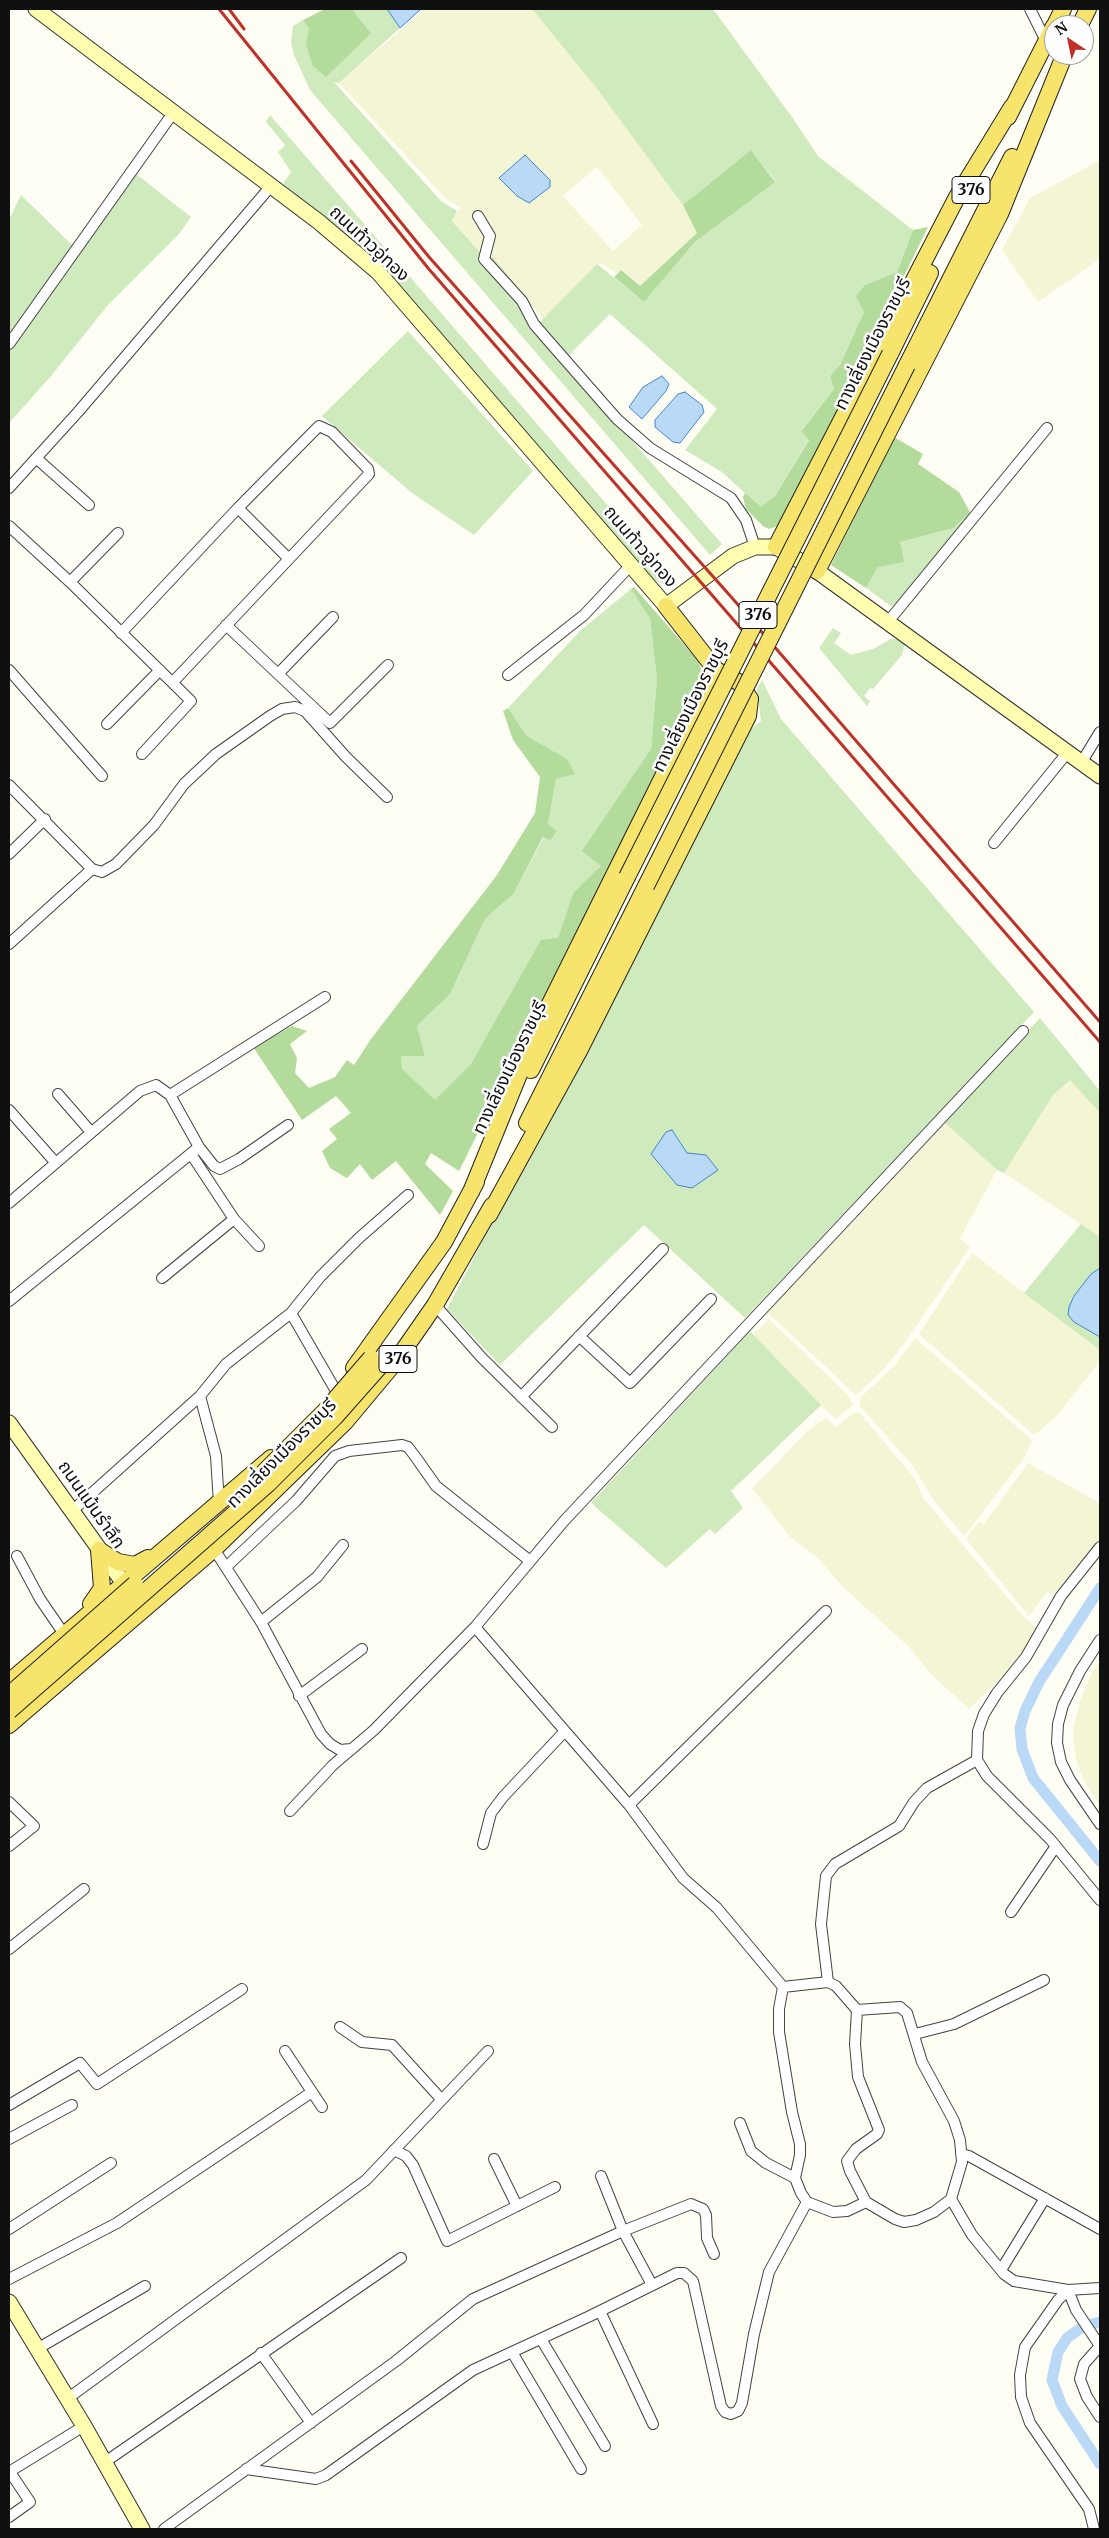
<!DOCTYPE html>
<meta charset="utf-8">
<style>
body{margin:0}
#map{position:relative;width:1109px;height:2538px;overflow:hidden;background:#fffef4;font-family:Merriweather,serif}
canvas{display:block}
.frame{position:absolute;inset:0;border:10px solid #101010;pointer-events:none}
.north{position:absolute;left:1044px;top:15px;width:50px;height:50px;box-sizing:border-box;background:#fff;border:1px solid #9f9f9f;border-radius:50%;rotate:326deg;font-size:14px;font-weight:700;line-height:20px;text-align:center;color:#101010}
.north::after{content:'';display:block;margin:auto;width:18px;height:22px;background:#c03129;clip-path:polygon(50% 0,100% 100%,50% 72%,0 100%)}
</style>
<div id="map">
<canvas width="1109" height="2538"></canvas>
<div class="frame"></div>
<div class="north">N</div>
</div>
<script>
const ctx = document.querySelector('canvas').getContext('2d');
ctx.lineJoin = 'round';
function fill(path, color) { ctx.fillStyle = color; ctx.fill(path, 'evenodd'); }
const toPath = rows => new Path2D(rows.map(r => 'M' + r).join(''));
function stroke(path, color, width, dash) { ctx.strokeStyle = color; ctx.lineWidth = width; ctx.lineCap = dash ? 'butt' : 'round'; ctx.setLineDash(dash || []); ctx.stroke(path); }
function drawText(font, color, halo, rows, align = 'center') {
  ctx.font = font + ' Merriweather,"Noto Sans Thai",serif'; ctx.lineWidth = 5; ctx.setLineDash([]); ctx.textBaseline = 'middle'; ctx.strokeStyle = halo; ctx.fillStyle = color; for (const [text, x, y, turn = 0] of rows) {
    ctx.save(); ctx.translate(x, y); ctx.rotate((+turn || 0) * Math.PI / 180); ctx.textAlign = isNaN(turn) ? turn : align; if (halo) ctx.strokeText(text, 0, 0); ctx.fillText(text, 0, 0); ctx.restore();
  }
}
fill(toPath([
 [425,9,532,9,595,85,683,205,697,233,640,286,621,270,617,273,601,263,597,264,543,319,493,257,488,261,452,220,460,207,446,199,339,83],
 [597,167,642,225,613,251,563,196],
 [1100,160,1100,259,1038,302,1002,250,1030,198],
 [1070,1079,1100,1113,1100,1237,1004,1173,1053,1095],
 [944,1122,997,1170,960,1238,970,1247,904,1344,883,1370,856,1395,767,1312],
 [972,1253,1100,1350,1100,1361,1057,1416,1034,1435,919,1334],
 [769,1319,848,1395,853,1405,836,1419,821,1405,753,1334],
 [915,1338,1032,1440,1025,1457,964,1536,932,1498,914,1467,860,1406,860,1398,895,1365],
 [859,1412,915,1479,924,1499,1024,1617,1038,1629,1010,1669,969,1709,933,1676,908,1646,842,1586,817,1557,789,1536,752,1488,810,1429,826,1418,836,1427,854,1413],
 [1028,1463,1100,1503,1100,1538,1053,1595,1047,1592,1029,1616,966,1539,979,1522,984,1524],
 [1100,1662,1100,1806,1083,1779,1075,1756,1073,1729,1081,1698,1093,1670]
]), '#f4f5d4');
fill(toPath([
 [352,9,387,9,400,28,339,83,334,82,441,201,457,211,452,221,488,261,493,257,532,305,522,312,528,321,722,544,710,555,310,90,294,55,291,42,293,26,303,20,309,29,307,44,371,33],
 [532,9,713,9,792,117,818,156,913,230,897,272,865,285,864,312,840,365,830,376,834,389,801,430,809,439,775,496,761,508,722,472,685,450,717,409,610,314,568,356,538,324,597,264,644,302,695,242,775,181,751,150,683,205,595,86],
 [270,115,653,558,667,582,661,583,650,578,394,281,365,251,283,184,291,172,278,152,285,145,266,122],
 [135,173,191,217,179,234,108,305,51,376,9,423,9,350],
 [21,195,73,246,9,335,9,220],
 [408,331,533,471,474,535,412,493,322,416],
 [970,512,972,517,895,604,891,606,866,588,878,567,900,542,954,528],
 [631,589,650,617,657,679,651,749,583,851,602,866,573,893,558,938,502,1011,471,1064,435,1101,402,1069,401,1055,425,1056,417,1026,450,994,485,919,514,893,544,837,557,831,548,824,556,778,567,759,527,736,508,708,580,631],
 [833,628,841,633,834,643,851,655,873,649,891,639,898,639,905,644,902,655,873,689,870,688,864,696,870,701,867,706,819,648],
 [762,680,781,719,1034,1012,745,1318,644,1225,500,1365,447,1309,749,730,761,721,757,689],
 [1040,1018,1100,1091,1100,1113,1070,1080,1053,1095,1004,1173,997,1170,944,1122],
 [1081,1224,1100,1237,1100,1350,1024,1293],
 [750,1331,821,1405,731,1491,743,1508,715,1534,710,1529,666,1568,591,1503]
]), '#cfeabd');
fill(toPath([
 [325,9,352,9,371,33,326,77,313,66,306,44,309,29,303,20],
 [751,150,775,182,695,242,644,302,614,277,621,270,640,286,697,233,683,205],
 [928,227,786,518,778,526,769,529,763,526,746,509,743,497,745,493,761,507,775,496,809,440,801,431,834,389,830,376,840,365,864,312,856,296,865,285,897,272,913,230],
 [894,437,923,454,918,464,959,492,970,512,954,528,900,542,904,562,878,567,866,588,831,565],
 [634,587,699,662,703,677,696,695,459,1171,431,1153,425,1164,453,1191,440,1215,396,1161,372,1180,360,1164,347,1178,330,1168,322,1151,337,1139,329,1129,351,1113,336,1096,302,1120,253,1047,292,1026,307,1031,290,1044,297,1058,295,1073,309,1088,335,1077,347,1060,354,1065,371,1039,497,875,535,813,540,777,513,740,503,711,508,708,527,736,567,759,575,774,556,779,548,824,557,831,550,840,543,837,514,893,485,919,450,994,417,1026,425,1056,401,1056,402,1069,435,1100,471,1064,541,940,558,938,573,893,601,866,582,851,651,749,657,679,650,618,631,589]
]), '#b2db9c');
const water = toPath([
 [387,9,419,9,420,10,400,28,387,9],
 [525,155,550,180,550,187,529,203,517,196,499,178,525,155],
 [662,376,669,384,666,391,642,419,629,407,643,387,662,376],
 [685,392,702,405,704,412,680,443,673,442,655,427,655,420,678,394,685,392],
 [672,1130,687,1153,706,1155,718,1170,692,1188,677,1185,651,1154,666,1132,672,1130],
 [1100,1268,1100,1337,1074,1322,1068,1315,1069,1307,1074,1296,1091,1274,1100,1268]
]);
fill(water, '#b9d9f6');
stroke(water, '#4186cc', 1);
stroke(toPath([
 [1100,1588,1039,1682,1025,1711,1020,1728,1022,1749,1033,1778,1100,1861],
 [1100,2322,1084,2326,1067,2338,1058,2352,1052,2380,1062,2406,1100,2464]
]), '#b9d9f6', 11);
const street = toPath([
 [1030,9,1046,41],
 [478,216,490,236,484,259,522,301,534,324,546,338,617,419,650,448,731,498,746,520,755,547],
 [9,344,173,113],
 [36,458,89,505],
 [9,488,78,412,271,186],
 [238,508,288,558],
 [9,526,70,582,191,701,142,754],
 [70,582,118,533],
 [887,623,1047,428],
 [226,625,330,723,388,665],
 [121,633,238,508,319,426,332,432,368,469,369,474,173,682],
 [9,670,102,776],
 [278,674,333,617],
 [508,675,584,615,630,566],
 [107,724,160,670],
 [1081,763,1100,732],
 [9,785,92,869,102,872,116,864,154,825,184,784,216,754,270,716,282,709,295,707,305,711,346,757,387,797],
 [994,843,1067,753],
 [9,854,45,819],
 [9,944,92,869],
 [58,1094,91,1132],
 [170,1095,325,997],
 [9,1110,55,1162],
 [191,1154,234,1219,259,1246],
 [9,1203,140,1091,156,1085,170,1095,199,1147,214,1166,220,1169,239,1159,288,1125],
 [162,1278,234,1219],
 [9,1301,199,1147],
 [435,1305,482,1358,552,1427],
 [291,1313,336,1391],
 [579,1336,630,1383,711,1299],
 [200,1396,216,1456,219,1504],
 [521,1397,663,1249],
 [72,1511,200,1396,226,1364,291,1313,320,1277,359,1238,408,1195],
 [214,1549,261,1622,321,1734,330,1744,340,1750,351,1749],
 [17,1556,40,1599,64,1634],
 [226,1567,296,1501,335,1456,349,1451,402,1445,408,1447,417,1459,436,1486,530,1561],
 [261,1622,317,1577,343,1545],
 [475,1627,629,1805,683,1878,717,1908,783,1987],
 [1100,1640,1080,1671,1063,1705,1058,1724,1057,1743,1061,1762,1070,1780,1100,1824],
 [299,1696,362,1649],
 [977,1760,987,1776,1050,1839,1100,1900],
 [9,1802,34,1826,9,1846],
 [629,1805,826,1611],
 [290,1811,333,1765,374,1730,475,1627,564,1521,1023,1031],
 [483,1844,491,1813,503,1797,565,1731],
 [1011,1912,1056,1846],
 [9,1949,84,1889],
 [828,1982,821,1924,826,1876,835,1864,899,1826,914,1802,927,1788,977,1760,978,1731,984,1714,997,1693,1026,1657,1061,1596,1100,1547],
 [783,1987,828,1982,836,1986,857,2010,900,2007,907,2013,922,2062,954,2121,960,2140,962,2162,951,2199,934,2212,916,2220,904,2222,895,2219,866,2202,850,2171,847,2161,856,2149,877,2134,879,2130,858,2077,855,2044,857,2010],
 [783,1987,779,2009,779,2032,792,2112,800,2144,800,2155,795,2178,801,2193,807,2202,833,2212,847,2211,866,2202],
 [340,2027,362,2042,392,2045,441,2099],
 [915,2034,954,2024,1044,1980],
 [285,2051,322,2107],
 [9,2105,80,2063,97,2084,242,1989],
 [740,2123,751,2151,766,2163,795,2178],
 [9,2139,72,2105],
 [394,2150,406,2156,413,2165,447,2241,555,2187],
 [961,2154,969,2156,1100,2229],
 [494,2159,517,2206],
 [601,2176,623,2231,652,2285],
 [951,2199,972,2235,1004,2274,1014,2281,1068,2290,1100,2288],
 [9,2229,111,2163],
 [1001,2270,1045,2198],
 [9,2279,117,2223,312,2092],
 [1068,2290,1058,2300,1025,2347,1020,2375,1021,2397,1030,2423,1089,2509,1094,2529],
 [1068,2290,1076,2310,1100,2346],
 [600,2311,653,2424],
 [541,2339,605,2446],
 [1100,2346,1084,2364,1080,2379,1087,2397,1100,2417],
 [37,2349,145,2286],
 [512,2352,581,2469],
 [261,2353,311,2423],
 [67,2399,366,2180,488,2051],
 [105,2462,401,2258],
 [246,2469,316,2479,326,2475,473,2370,590,2316,677,2273,684,2273,693,2281,721,2406,725,2412,731,2414,738,2411,742,2403,754,2334,769,2272,807,2202],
 [9,2472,84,2426],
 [9,2517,30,2502,10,2472],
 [164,2529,396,2361,473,2299,623,2231,691,2204,703,2209,706,2215,707,2238,714,2254]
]);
const secondary = toPath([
 [36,9,319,222,378,272,666,606,733,556,755,547,776,547,817,571,1100,776],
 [9,1423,130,1592],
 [9,2302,84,2426,142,2529]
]);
const primary = toPath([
 [1055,25,1063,9],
 [1080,25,1088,9],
 [1008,117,1054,26],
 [890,354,930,273],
 [907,365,1012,157],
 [776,547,957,197,1012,107],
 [817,571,1000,214,1064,56],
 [666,606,716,670],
 [531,1070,627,877],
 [527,1123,646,886],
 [471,1192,537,1030,716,670,740,683,750,699,748,716,579,1051,489,1215],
 [354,1368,444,1242,476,1182],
 [99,1550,118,1562,135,1565,148,1558],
 [91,1604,102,1588,99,1550],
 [9,1682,271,1458],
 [9,1725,214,1549,345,1422,396,1361,435,1305,492,1206]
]);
stroke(street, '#434343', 12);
stroke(secondary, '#323232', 17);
stroke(primary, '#212121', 18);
stroke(street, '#fff', 10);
stroke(secondary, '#fefdb0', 15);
stroke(primary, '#f6e46c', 16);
stroke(toPath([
 [219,9,428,268,1100,1042],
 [229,9,244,29],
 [351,161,429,257,733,599,1100,1022]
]), '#c03129', 3);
const primaryBridge = toPath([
 [627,877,890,354],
 [646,886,907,365],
 [263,1473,326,1410,371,1358],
 [9,1695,135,1584],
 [9,1711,268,1484,335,1417,381,1365]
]);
stroke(primaryBridge, '#212121', 18, []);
stroke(primaryBridge, '#f6e46c', 16);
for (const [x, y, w] of [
 [971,190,38],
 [758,615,38],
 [398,1359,38]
]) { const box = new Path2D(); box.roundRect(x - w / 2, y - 13.5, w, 27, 4); ctx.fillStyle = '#fff'; ctx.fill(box); stroke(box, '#101010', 1); }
drawText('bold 16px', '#101010', null, [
 ["376",971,190],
 ["376",758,615],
 ["376",398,1359]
]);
drawText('18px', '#101010', '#fff', [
 ["ถนนท้าวอู่ทอง",369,244,43],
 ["ทางเลี่ยงเมืองราชบุรี",873,344,-63],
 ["ถนนท้าวอู่ทอง",640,547,49],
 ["ทางเลี่ยงเมืองราชบุรี",691,706,-63],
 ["ทางเลี่ยงเมืองราชบุรี",510,1068,-64],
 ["ทางเลี่ยงเมืองราชบุรี",282,1454,-45],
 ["ถนนแม้นรำลึก",91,1505,55]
]);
</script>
